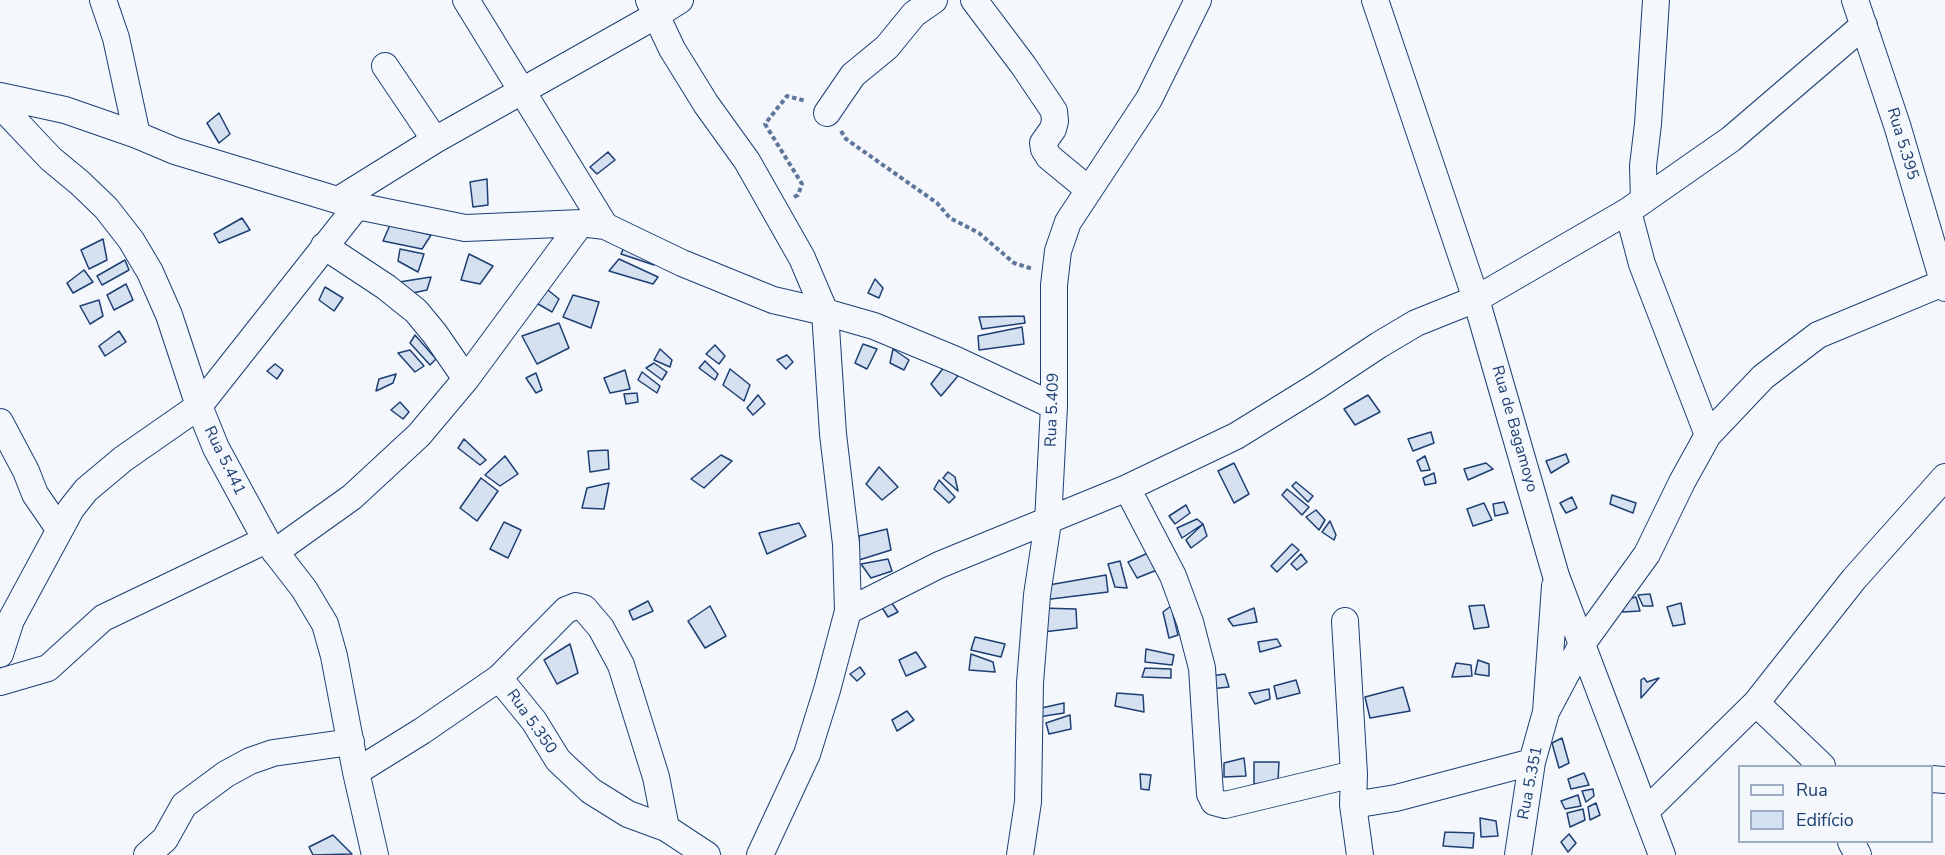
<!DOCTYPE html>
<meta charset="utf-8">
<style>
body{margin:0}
#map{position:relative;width:1945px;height:855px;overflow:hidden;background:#f4f7fb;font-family:"Nunito Sans",sans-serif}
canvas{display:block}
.legend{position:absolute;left:1738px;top:765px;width:195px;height:78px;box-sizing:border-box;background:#f4f7fb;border:2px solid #9eadc5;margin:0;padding:8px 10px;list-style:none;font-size:18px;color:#1d3f73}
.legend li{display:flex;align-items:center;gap:12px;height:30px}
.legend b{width:30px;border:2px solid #9eadc5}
</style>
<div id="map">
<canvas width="1945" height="855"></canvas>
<ul class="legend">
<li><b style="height:8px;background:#f4f7fb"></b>Rua</li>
<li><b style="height:16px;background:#d5e0f0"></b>Edifício</li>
</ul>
</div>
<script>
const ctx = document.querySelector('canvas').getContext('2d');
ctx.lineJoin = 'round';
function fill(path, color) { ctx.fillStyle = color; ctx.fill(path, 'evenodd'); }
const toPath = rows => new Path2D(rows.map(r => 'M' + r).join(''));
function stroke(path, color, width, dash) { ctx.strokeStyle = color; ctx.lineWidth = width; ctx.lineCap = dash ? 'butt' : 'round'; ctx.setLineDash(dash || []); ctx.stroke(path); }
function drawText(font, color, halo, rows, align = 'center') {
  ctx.font = font + ' "Nunito Sans",sans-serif'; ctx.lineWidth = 4.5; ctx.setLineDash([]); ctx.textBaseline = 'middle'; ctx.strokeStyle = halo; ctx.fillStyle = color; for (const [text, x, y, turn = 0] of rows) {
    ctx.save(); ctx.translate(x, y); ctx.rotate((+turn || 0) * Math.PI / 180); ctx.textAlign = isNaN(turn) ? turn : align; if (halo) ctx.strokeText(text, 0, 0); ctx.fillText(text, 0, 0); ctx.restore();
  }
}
const building = toPath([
 [219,113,230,134,219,143,207,123,219,113],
 [608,152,615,160,597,174,590,167,608,152],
 [487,179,488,205,473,207,470,182,487,179],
 [242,218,250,230,219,243,214,234,242,218],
 [390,225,431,235,422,249,383,241,390,225],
 [103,239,107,260,89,269,81,250,103,239],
 [625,245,658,255,654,265,621,254,625,245],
 [400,249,424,254,418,272,398,261,400,249],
 [469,254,493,266,480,284,461,280,469,254],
 [619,259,658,277,653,284,609,271,619,259],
 [125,260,129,270,102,285,97,276,125,260],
 [84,270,93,282,73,293,67,283,84,270],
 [431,277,427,290,403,295,399,282,431,277],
 [875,279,883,288,879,298,868,293,875,279],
 [126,284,133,300,114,310,107,295,126,284],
 [543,286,559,299,552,312,533,301,543,286],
 [325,287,343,298,334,311,319,300,325,287],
 [573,295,599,302,591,328,563,317,573,295],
 [99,300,103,316,90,324,80,306,99,300],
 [1024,316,1025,323,982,329,979,317,1024,316],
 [559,323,569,348,537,364,522,336,559,323],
 [1022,327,1024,344,979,350,978,336,1022,327],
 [119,331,126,342,105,356,99,346,119,331],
 [415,335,436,359,430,365,410,343,415,335],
 [863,344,877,349,867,369,855,363,863,344],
 [715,345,725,356,719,364,706,354,715,345],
 [660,349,672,360,670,367,654,360,660,349],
 [893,349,909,360,904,370,890,363,893,349],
 [410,350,424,366,415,372,398,353,410,350],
 [787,355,793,362,786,369,777,360,787,355],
 [705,361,718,374,715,380,699,368,705,361],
 [654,363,667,372,662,380,646,368,654,363],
 [275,364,283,370,277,379,267,371,275,364],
 [945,366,958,376,941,396,931,384,945,366],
 [730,369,750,385,744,401,723,385,730,369],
 [625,370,630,389,610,393,604,378,625,370],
 [642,372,660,386,657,393,638,380,642,372],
 [536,373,542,390,536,393,526,378,536,373],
 [396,374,393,383,376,391,379,379,396,374],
 [637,393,638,402,626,404,624,394,637,393],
 [758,395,765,404,753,415,747,408,758,395],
 [1368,395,1380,412,1355,425,1344,409,1368,395],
 [400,402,409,412,403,419,391,410,400,402],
 [1431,432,1434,443,1413,451,1408,439,1431,432],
 [464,439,486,460,480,465,458,448,464,439],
 [608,450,609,469,590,472,588,451,608,450],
 [1566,454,1569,462,1551,473,1546,461,1566,454],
 [721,455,732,461,704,488,691,479,721,455],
 [505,456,518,474,500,486,485,475,505,456],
 [1425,456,1430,470,1421,471,1417,461,1425,456],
 [1234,463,1249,494,1234,503,1218,471,1234,463],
 [1486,463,1493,469,1468,480,1464,469,1486,463],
 [879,467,898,487,882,500,866,484,879,467],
 [948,472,955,477,958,491,943,478,948,472],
 [1434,473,1436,483,1425,485,1423,478,1434,473],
 [481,478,498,491,477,521,460,508,481,478],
 [939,480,955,497,949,503,934,489,939,480],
 [1296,482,1313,496,1308,502,1292,486,1296,482],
 [609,483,604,509,582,508,587,488,609,483],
 [1287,489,1309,507,1302,515,1282,495,1287,489],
 [1612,495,1636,503,1633,513,1610,504,1612,495],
 [1572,497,1577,508,1566,513,1560,503,1572,497],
 [1504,502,1508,513,1495,516,1493,504,1504,502],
 [1484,503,1492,520,1473,526,1467,509,1484,503],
 [1186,505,1190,513,1175,524,1169,516,1186,505],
 [1316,510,1325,520,1319,530,1306,517,1316,510],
 [1197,519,1203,524,1182,538,1177,528,1197,519],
 [1330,521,1336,535,1334,540,1322,532,1330,521],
 [504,522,521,530,508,558,490,549,504,522],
 [799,523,806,536,767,554,759,533,799,523],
 [1203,524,1207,536,1191,548,1186,540,1203,524],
 [887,529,891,550,859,560,859,536,887,529],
 [1292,544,1299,550,1277,572,1271,566,1292,544],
 [1148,553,1157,570,1137,578,1128,562,1148,553],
 [1301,554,1307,562,1297,570,1291,564,1301,554],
 [888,559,892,571,871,578,861,564,888,559],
 [1120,561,1127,588,1115,587,1108,564,1120,561],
 [1106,575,1108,592,1043,600,1043,586,1106,575],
 [1650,594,1653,606,1643,606,1638,595,1650,594],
 [887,596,898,612,888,617,878,601,887,596],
 [1636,597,1640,611,1623,612,1620,601,1636,597],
 [648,601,653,611,633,620,629,611,648,601],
 [1681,603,1685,624,1673,626,1667,607,1681,603],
 [1484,605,1489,627,1474,629,1469,606,1484,605],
 [710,606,726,636,705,648,688,621,710,606],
 [1171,606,1178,635,1169,638,1163,612,1171,606],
 [1041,608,1076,609,1077,628,1043,632,1041,608],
 [1254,608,1257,622,1233,626,1228,619,1254,608],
 [975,637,1005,644,1001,657,971,650,975,637],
 [1277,639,1281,646,1260,652,1258,642,1277,639],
 [570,644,578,673,557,684,544,660,570,644],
 [1146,649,1174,655,1172,665,1145,662,1146,649],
 [916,652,926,667,906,676,899,660,916,652],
 [971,654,993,662,995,672,969,670,971,654],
 [1478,660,1489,664,1489,676,1475,674,1478,660],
 [1456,663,1471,665,1472,676,1452,677,1456,663],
 [860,667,865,674,857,681,850,674,860,667],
 [1145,668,1171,669,1171,678,1142,677,1145,668],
 [1225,674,1229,687,1210,689,1210,676,1225,674],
 [1644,678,1647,682,1659,678,1641,698,1641,680,1644,678],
 [1296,680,1300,693,1277,699,1274,686,1296,680],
 [1403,687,1410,711,1370,718,1365,697,1403,687],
 [1269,689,1270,699,1255,704,1249,693,1269,689],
 [1117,693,1143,695,1144,712,1115,706,1117,693],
 [1064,703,1064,713,1038,717,1037,709,1064,703],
 [907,711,914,720,897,731,892,720,907,711],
 [1070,715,1071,729,1049,734,1046,723,1070,715],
 [1562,738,1569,763,1559,768,1552,743,1562,738],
 [1244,758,1246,776,1224,777,1224,763,1244,758],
 [1254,762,1279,762,1278,781,1254,784,1254,762],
 [1584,773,1589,785,1571,789,1568,779,1584,773],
 [1140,774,1151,775,1149,790,1141,789,1140,774],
 [1593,789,1594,796,1586,802,1582,791,1593,789],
 [1578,795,1581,806,1565,809,1561,801,1578,795],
 [1596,803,1600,815,1590,820,1588,807,1596,803],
 [1583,809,1585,820,1570,827,1567,813,1583,809],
 [1480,818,1496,821,1498,836,1481,837,1480,818],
 [1445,832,1474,833,1473,848,1443,846,1445,832],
 [1569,834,1576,843,1568,852,1561,842,1569,834],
 [333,835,352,854,313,855,309,847,333,835]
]);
fill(building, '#d5e0f0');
stroke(building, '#1d3f73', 1.5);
const minor = toPath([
 [103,0,116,38,137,135],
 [466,0,605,226],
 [649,0,672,49,706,104,747,161,802,258,825,312,833,434,846,544,848,611,827,690,807,754,760,855],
 [974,0,1023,65,1054,111,1055,121,1053,129,1043,143,1044,149,1049,157,1089,190],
 [1375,0,1476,299,1556,576,1662,855],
 [1855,0,1897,125,1945,288],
 [385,66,435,140],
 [0,96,65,110,137,135,175,151,357,206,465,228,581,223,605,226,682,263,773,300,825,312,874,326,956,360,1054,406],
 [0,105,51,159,80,183,106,208,131,240,150,272,169,315,199,406,216,448,266,540,304,589,325,624,334,656,356,772,375,855],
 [827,113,853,75,887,47,914,14,934,0],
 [340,199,435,140,655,16,680,0],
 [1644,200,1643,166,1648,124,1656,0],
 [1628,211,1642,264,1708,435],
 [324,246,386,287,416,311,435,334,466,379],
 [0,422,26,471,35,494,59,529],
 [1127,488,1173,576,1190,622,1202,668,1210,794,1214,802,1225,805,1354,774],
 [275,552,352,497,419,435,466,379,581,223],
 [848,611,939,565,1127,488,1236,436,1317,386,1379,345,1416,323,1476,299,1628,211,1731,139,1864,25],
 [1345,621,1354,774,1353,805,1360,855],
 [0,654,11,620,71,509,86,490,123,459,199,406,357,206],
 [499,678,566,610,576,606,584,608,601,628,621,665,656,777,666,828],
 [0,682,48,668,103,618,266,540],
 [1756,703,1822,766],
 [1546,712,1582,644,1647,554,1682,482,1708,435,1763,377,1818,335,1943,283],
 [356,772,422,731,499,678,534,721,558,760,591,791,628,814,666,828,707,855],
 [1932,779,1945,780],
 [1353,805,1396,798,1532,762],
 [1646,811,1756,703,1854,579,1945,477],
 [1851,842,1858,855],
 [147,855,165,839,184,805,226,774,250,761,273,753,351,742],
 [1020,855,1028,802,1030,683,1037,595,1048,522,1054,406,1054,285,1058,251,1068,222,1149,99,1198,0],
 [1518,855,1532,762,1546,712,1555,586]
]);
stroke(minor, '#1d3f73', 28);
stroke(toPath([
 [841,131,846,139,937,203,950,218,979,233,1014,263,1033,269],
 [794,197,798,195,802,184,765,124,787,96,806,101]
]), '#5e769c', 4, [4.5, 3]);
stroke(minor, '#f4f7fb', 26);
drawText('16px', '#1d3f73', '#f4f7fb', [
 ["Rua 5.395",1902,144,73],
 ["Rua 5.409",1053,410,-88],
 ["Rua de Bagamoyo",1514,429,74],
 ["Rua 5.441",224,461,64],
 ["Rua 5.350",531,722,55],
 ["Rua 5.351",1531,783,-79]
]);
</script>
